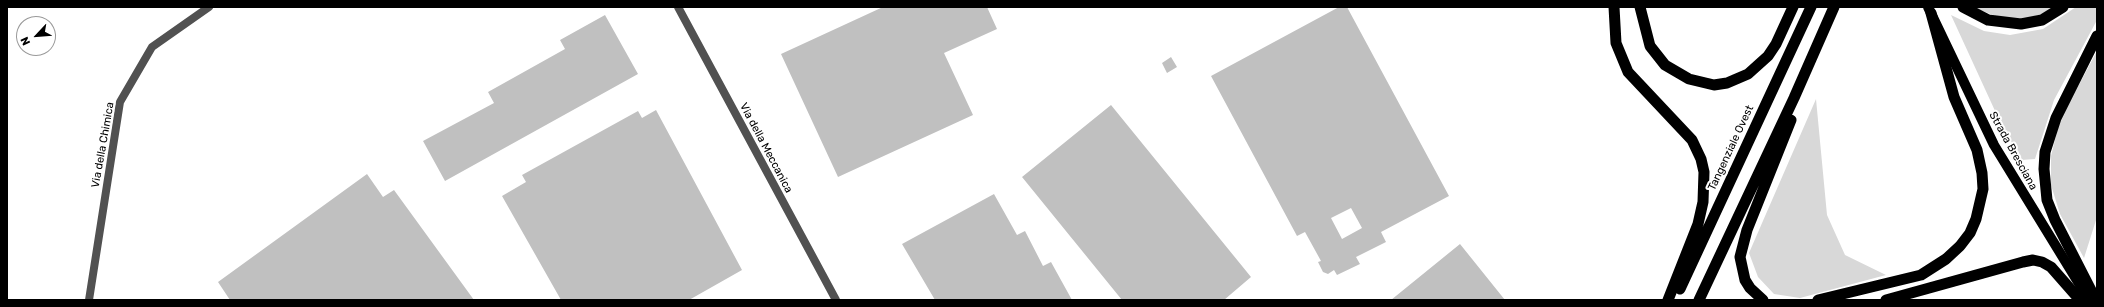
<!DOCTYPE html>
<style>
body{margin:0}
#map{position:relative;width:2104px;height:307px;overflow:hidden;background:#fff;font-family:Rubik,sans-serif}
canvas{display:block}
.frame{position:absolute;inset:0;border:8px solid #000;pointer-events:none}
.north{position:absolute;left:16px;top:16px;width:40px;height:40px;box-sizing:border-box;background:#fff;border:1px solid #999;border-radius:50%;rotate:244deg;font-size:11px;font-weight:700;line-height:16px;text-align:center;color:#000}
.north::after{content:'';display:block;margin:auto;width:14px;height:18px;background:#000;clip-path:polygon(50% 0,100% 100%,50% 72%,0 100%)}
</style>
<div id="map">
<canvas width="2104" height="307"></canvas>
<div class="frame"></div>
<div class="north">N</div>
</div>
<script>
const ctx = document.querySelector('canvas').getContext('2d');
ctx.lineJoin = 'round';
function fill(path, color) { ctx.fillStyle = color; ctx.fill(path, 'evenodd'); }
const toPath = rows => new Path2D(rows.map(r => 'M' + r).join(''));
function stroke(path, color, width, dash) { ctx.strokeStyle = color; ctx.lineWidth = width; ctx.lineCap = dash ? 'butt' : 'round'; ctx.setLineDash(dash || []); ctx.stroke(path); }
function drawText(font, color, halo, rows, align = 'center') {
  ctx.font = font + ' Rubik,sans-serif'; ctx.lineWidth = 4; ctx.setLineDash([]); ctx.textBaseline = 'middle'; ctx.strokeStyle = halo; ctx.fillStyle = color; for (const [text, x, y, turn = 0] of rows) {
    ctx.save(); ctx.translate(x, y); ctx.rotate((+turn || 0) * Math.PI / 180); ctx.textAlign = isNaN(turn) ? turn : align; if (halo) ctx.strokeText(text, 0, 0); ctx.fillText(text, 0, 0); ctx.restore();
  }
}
fill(toPath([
 [1973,7,2054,7,2043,14,2023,19,2003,19],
 [2076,7,2097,7,2097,20,2054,100,2035,159,2021,160,1996,113,1951,15,1984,31,2010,35,2043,29],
 [2097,51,2097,217,2084,258,2060,214,2051,185,2051,156,2060,120],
 [1816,99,1827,215,1845,255,1886,275,1800,298,1774,294,1758,277,1749,253]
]), '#d8d8d8');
fill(toPath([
 [883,7,987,7,997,29,944,53,973,115,838,177,781,54],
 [1339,7,1347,7,1449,196,1381,232,1386,242,1356,257,1360,264,1337,275,1334,270,1328,274,1323,272,1318,262,1321,261,1305,232,1297,236,1211,76],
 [1351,208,1362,228,1342,239,1331,218],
 [605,15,638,74,445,181,423,141,494,103,488,92,565,49,560,40],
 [1171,57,1177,67,1167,73,1162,63],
 [1111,105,1251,277,1224,300,1122,300,1022,177],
 [656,110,742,270,689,300,561,300,502,196,526,182,522,175,638,111,642,118],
 [367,174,383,197,394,190,474,300,230,300,218,282],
 [994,194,1017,235,1025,231,1043,266,1051,262,1072,300,935,300,902,244],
 [1460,244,1505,300,1391,300]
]), '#c0c0c0');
stroke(toPath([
 [678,7,836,300],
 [89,300,120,102,152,47,209,7]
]), '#515151', 8);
stroke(toPath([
 [1928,7,1994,145,2089,300]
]), '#000', 10);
stroke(toPath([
 [1614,7,1616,43,1628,72,1692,140,1701,159,1704,172,1703,202,1698,224,1668,300],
 [1640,7,1650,46,1665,65,1689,79,1714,85,1727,83,1748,74,1768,56,1776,44,1793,7],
 [1963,7,1988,20,2021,24,2042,20,2063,7],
 [1680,289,1811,7],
 [1699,300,1794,98,1834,7],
 [1763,300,1750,288,1745,280,1740,257,1747,230,1791,120],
 [1818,300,1921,275,1946,259,1960,246,1970,233,1976,219,1983,189,1982,173,1977,150,1954,97,1931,13],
 [1886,300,2023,262,2033,260,2042,262,2051,267,2080,300],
 [2096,300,2055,220,2047,200,2044,169,2045,152,2056,118,2097,36]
]), '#000', 11);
drawText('11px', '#000', '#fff', [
 ["Via della Chimica",103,145,-80],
 ["Via della Meccanica",766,148,62],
 ["Tangenziale Ovest",1731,148,-65],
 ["Strada Bresciana",2013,151,61]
]);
</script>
